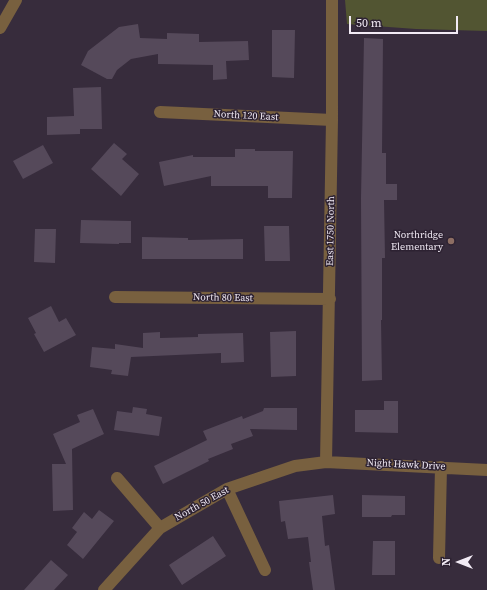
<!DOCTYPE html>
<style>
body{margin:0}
#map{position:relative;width:487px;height:590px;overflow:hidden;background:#372c3c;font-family:"Source Serif 4",serif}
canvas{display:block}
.north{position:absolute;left:439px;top:542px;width:40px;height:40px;-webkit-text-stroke:3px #2d2232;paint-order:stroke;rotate:270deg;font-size:11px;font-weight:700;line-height:16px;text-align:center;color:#f2ebf5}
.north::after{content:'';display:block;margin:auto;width:14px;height:18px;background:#f2ebf5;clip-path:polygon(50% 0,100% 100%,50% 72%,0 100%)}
.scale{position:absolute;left:349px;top:16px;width:109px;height:18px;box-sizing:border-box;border:2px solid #f2ebf5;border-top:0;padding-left:5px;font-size:12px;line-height:14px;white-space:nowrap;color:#f2ebf5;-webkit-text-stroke:3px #2d2232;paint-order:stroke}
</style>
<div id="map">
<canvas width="487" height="590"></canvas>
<div class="north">N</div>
<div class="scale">50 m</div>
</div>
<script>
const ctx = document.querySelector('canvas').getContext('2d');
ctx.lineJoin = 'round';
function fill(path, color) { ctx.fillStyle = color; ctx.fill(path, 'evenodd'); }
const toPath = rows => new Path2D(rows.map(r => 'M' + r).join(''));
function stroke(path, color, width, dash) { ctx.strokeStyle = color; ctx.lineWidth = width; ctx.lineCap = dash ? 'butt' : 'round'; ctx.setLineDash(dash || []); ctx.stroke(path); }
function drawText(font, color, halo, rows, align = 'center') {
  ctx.font = font + ' "Source Serif 4",serif'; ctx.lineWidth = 3; ctx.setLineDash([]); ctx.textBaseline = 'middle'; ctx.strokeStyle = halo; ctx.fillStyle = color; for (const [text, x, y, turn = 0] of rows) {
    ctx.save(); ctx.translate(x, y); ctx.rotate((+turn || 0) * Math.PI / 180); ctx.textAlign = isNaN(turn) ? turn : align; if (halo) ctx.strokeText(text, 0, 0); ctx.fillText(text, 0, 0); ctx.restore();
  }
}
fill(toPath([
 [345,0,487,0,487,31,416,29,347,24]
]), '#525532');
fill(toPath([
 [138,24,140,38,167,39,167,33,199,34,199,42,248,41,249,60,226,61,227,79,213,80,213,65,158,64,158,54,131,59,117,70,112,79,107,79,81,65,88,51,119,27],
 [272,30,295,30,294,78,272,77],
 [364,38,383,39,382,153,386,153,386,184,397,184,397,200,384,200,385,258,382,258,382,320,381,320,382,380,362,381,361,198],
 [101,87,102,129,80,129,80,134,47,135,47,117,74,116,73,88],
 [114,143,127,154,122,159,139,174,121,196,91,169],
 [43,145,53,163,23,179,13,161],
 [235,149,255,149,255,151,293,151,292,198,268,198,268,186,211,186,211,176,164,186,159,162,193,155,193,157,235,157],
 [81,220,131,221,131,243,119,243,119,244,80,243],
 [264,226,289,226,290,261,265,261],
 [35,229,56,229,55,263,34,262],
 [142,237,188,238,188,240,243,239,243,259,142,259],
 [51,306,59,322,66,318,76,335,44,352,34,334,36,333,28,318],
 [296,331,296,376,271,377,270,332],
 [160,332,160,338,198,337,198,334,243,333,244,362,221,363,221,353,131,357,128,376,111,374,112,370,90,367,92,347,115,349,115,344,143,348,143,333],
 [384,401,398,401,398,433,355,432,355,410,384,410],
 [133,407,147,409,146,414,162,417,159,436,114,430,117,411,132,413],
 [264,408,297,408,297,430,250,429,253,436,231,444,233,449,208,459,209,461,163,484,154,466,207,440,203,431,242,416,243,419,263,411],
 [93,409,104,434,72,449,73,510,53,511,52,464,66,464,53,434,80,422,77,415],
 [333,495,335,514,322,516,325,546,329,545,335,590,313,590,309,562,311,562,308,537,288,539,285,521,281,522,279,501],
 [362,495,405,496,405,515,392,515,391,517,362,517],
 [99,510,114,521,83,559,67,545,77,532,72,528,84,512,92,519],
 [213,536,226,556,182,585,169,565],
 [373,541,395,541,395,575,372,575],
 [51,560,68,575,54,590,24,590]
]), '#55495a');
stroke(toPath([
 [0,28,16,0],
 [160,112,332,120],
 [115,297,330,299],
 [326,462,332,120,332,0],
 [117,478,160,528],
 [227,489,265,570],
 [439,558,441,467],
 [104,590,160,528,227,489,295,466,326,462,487,470]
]), '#78603f', 12);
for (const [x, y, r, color] of [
 [451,241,4,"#8d6e63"]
]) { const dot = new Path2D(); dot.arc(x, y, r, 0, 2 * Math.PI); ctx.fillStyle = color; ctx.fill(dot); stroke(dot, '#2d2232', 1.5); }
drawText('10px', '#f2ebf5', '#2d2232', [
 ["North 120 East",246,116,3],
 ["East 1750 North",331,231,-89],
 ["North 80 East",223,298,1],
 ["Night Hawk Drive",406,465,3],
 ["North 50 East",202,504,-29]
]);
drawText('10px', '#f2ebf5', '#2d2232', [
 ["Northridge",443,235],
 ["Elementary",443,247]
], 'right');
</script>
